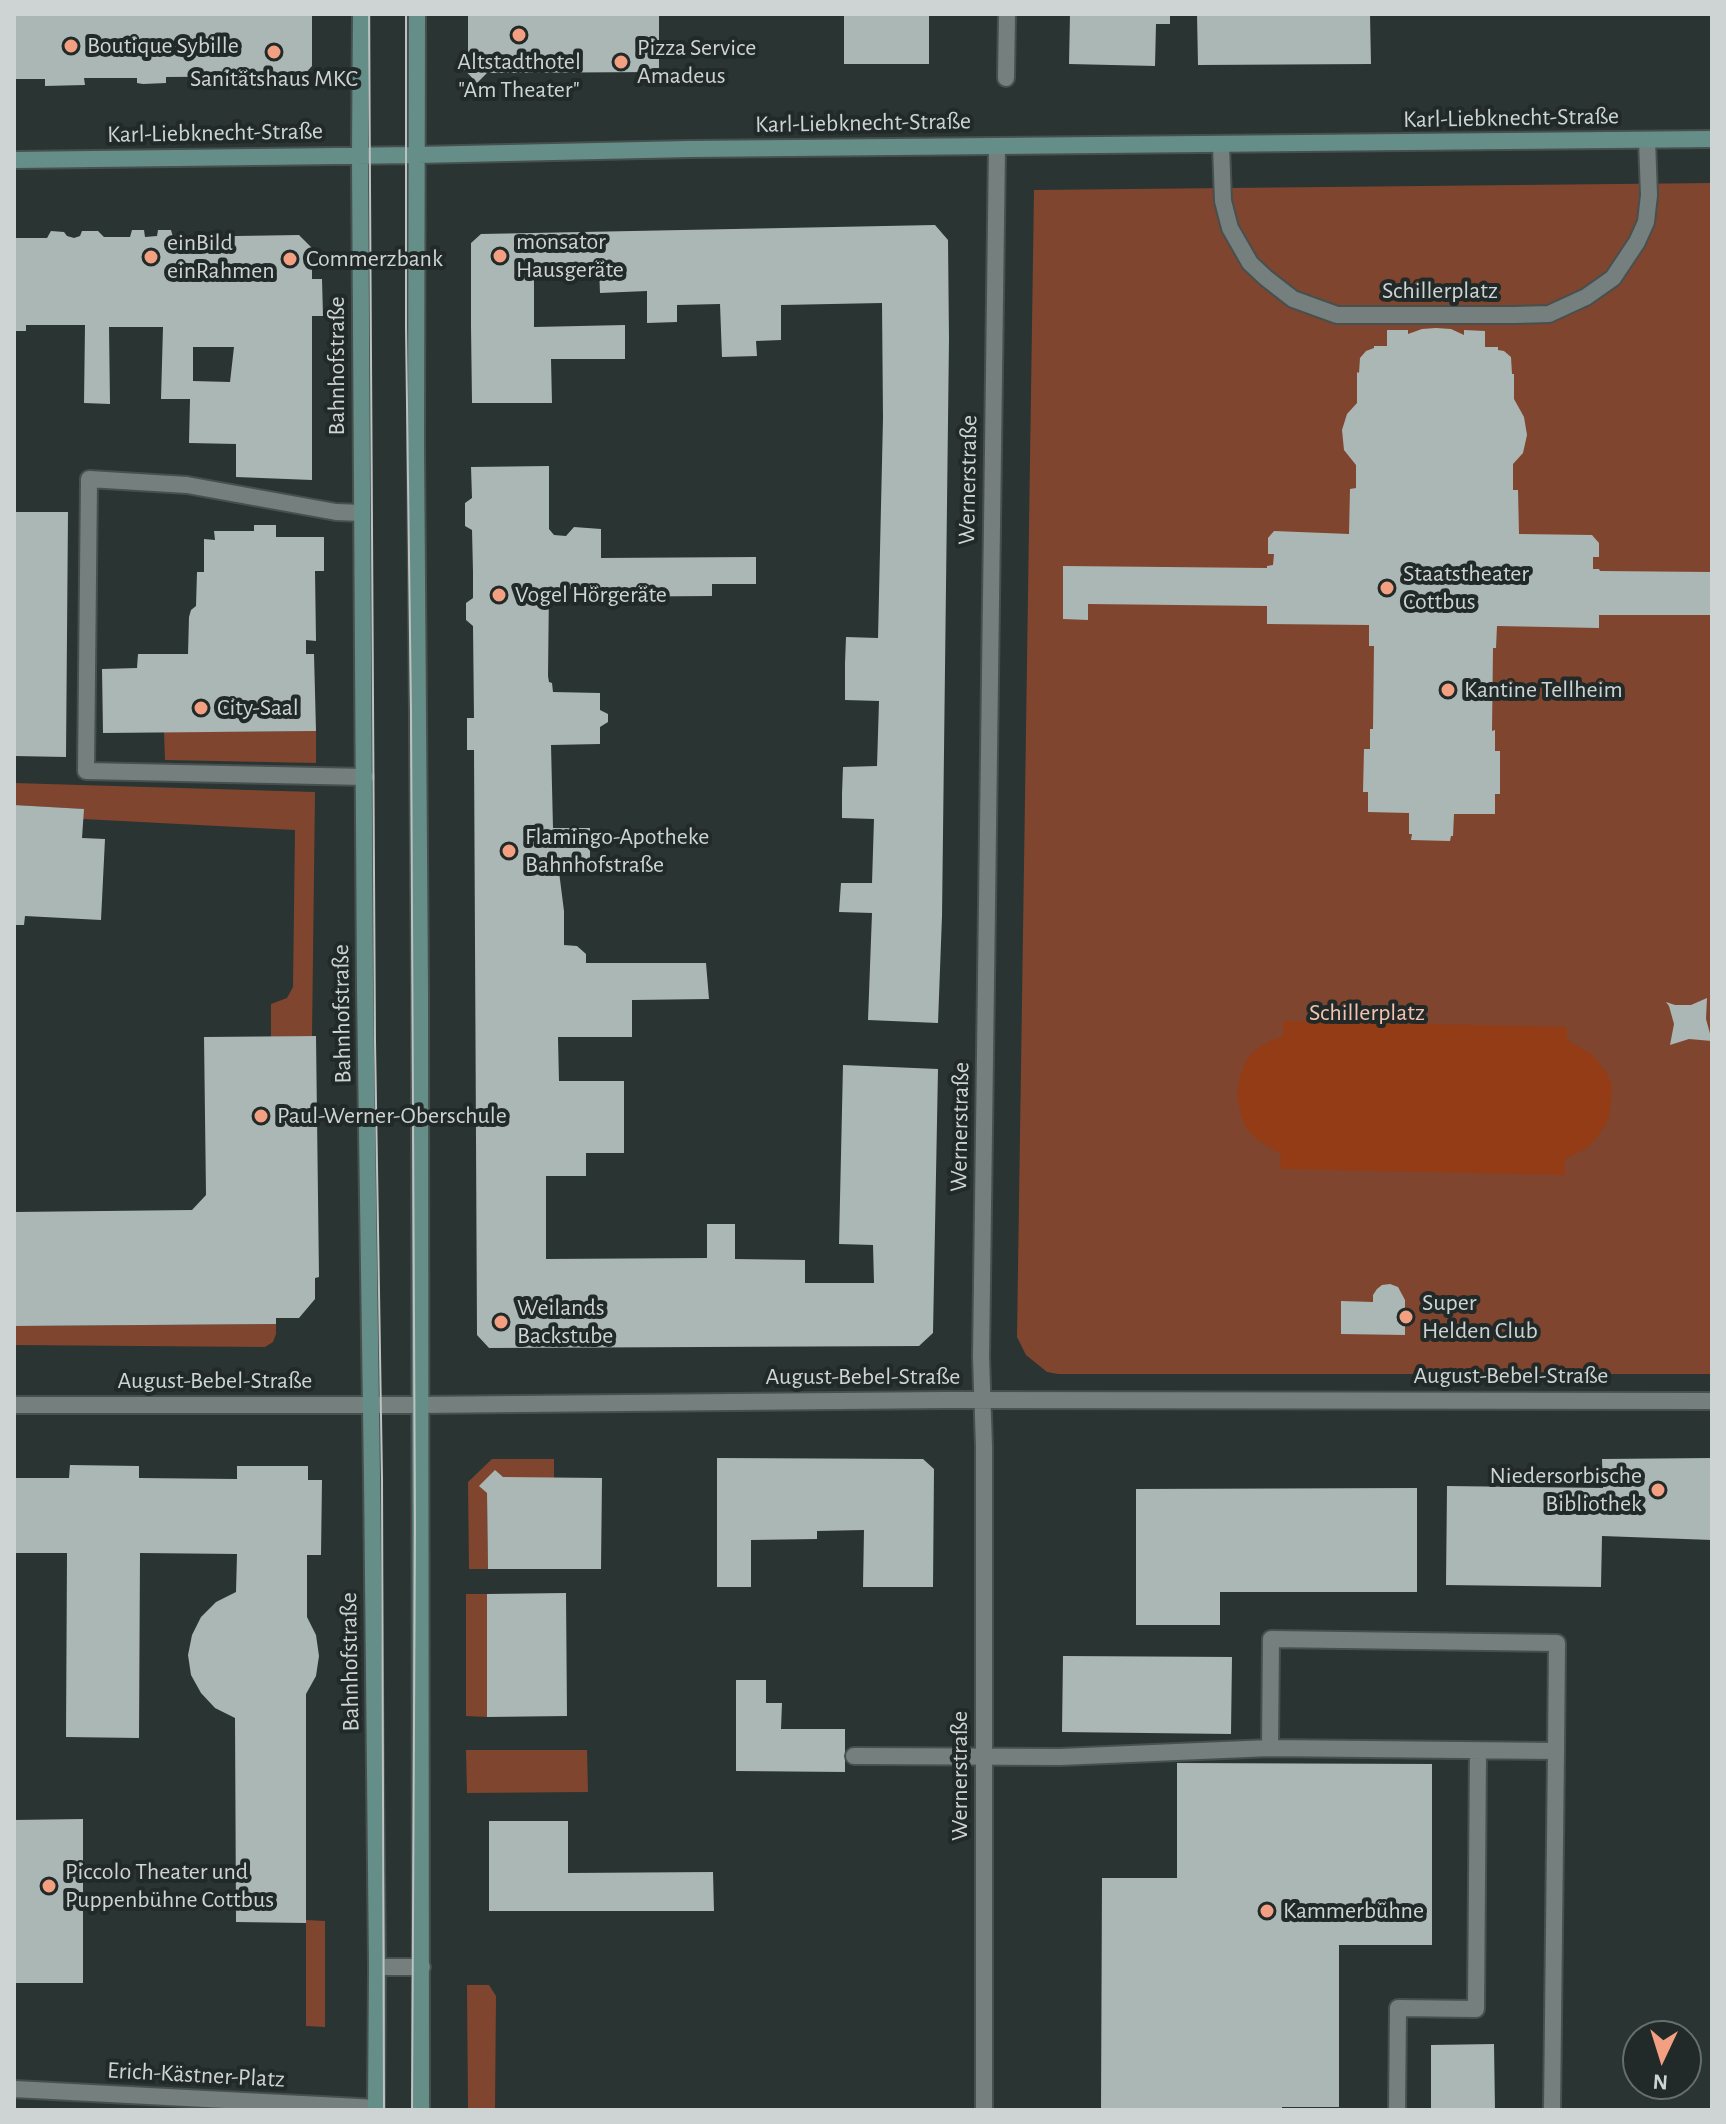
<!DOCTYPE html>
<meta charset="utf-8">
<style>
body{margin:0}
#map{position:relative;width:1726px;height:2124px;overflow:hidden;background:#2a3432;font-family:"Alegreya Sans",sans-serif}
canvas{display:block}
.frame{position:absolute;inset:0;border:16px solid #ced4d3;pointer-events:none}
.north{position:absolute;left:1622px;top:2020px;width:80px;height:80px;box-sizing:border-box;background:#212a28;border:2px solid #666e6c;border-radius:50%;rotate:184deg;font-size:22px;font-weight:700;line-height:32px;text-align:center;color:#ced4d3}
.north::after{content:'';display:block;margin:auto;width:28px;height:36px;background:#f2a081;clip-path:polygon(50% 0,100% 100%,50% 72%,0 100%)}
</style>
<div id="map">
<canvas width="1726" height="2124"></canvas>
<div class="frame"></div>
<div class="north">N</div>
</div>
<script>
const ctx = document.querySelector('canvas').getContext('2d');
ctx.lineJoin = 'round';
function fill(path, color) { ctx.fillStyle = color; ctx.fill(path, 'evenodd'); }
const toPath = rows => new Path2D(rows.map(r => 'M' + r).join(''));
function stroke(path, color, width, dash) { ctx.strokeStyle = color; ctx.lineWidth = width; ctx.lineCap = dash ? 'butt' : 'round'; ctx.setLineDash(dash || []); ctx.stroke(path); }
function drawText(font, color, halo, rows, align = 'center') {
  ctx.font = font + ' "Alegreya Sans",sans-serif'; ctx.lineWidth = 8; ctx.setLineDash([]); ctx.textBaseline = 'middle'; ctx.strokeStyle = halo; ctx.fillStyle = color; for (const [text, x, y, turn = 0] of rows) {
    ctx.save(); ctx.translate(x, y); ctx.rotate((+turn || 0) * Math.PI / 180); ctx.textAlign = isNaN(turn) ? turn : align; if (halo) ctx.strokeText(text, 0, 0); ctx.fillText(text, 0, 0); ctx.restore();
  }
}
fill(toPath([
 [1712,183,1712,1374,1058,1374,1047,1372,1026,1355,1017,1337,1034,190],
 [316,731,316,763,165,760,164,732],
 [14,783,315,792,312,1036,271,1037,271,1004,287,998,293,987,295,830,83,819,83,809,14,805],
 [276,1324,276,1334,273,1342,265,1347,14,1345,14,1326],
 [492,1459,554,1459,554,1478,480,1486,487,1493,488,1569,469,1569,468,1482],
 [466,1594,487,1594,487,1717,466,1716],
 [466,1750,587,1750,588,1792,467,1793],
 [306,1920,325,1921,325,2027,306,2026],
 [467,1985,489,1985,496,1996,495,2110,468,2110]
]), '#80452e');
fill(toPath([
 [1283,1021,1567,1027,1567,1040,1593,1055,1608,1075,1612,1087,1610,1112,1606,1125,1589,1147,1565,1159,1565,1175,1281,1169,1280,1154,1255,1138,1246,1128,1241,1115,1237,1094,1240,1076,1247,1059,1254,1051,1268,1042,1283,1036]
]), '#943c16');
fill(toPath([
 [14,14,312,14,312,66,303,76,166,77,166,83,143,84,137,83,137,78,84,78,85,85,45,86,45,79,14,79],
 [468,14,659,14,659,72,487,73,477,83,460,65,468,55],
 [844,14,929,14,929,64,844,64],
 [1070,14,1170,14,1170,24,1156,24,1155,66,1069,64],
 [1197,14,1370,14,1371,64,1198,65],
 [935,225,948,240,949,339,942,916,938,1023,868,1020,872,913,839,912,841,883,872,883,874,819,842,818,842,794,843,767,877,766,879,701,845,700,845,663,846,637,878,638,883,418,882,303,781,305,781,340,756,341,757,356,722,357,720,304,677,305,677,322,647,323,647,291,600,293,599,268,534,269,534,327,625,325,625,359,551,359,552,403,472,403,471,327,471,243,481,234],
 [132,230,144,230,145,237,157,236,158,230,171,230,173,237,299,235,312,248,312,279,322,279,323,316,312,316,312,480,236,477,236,444,189,443,190,399,161,399,163,327,109,327,110,404,84,403,85,325,26,325,26,331,14,331,14,238,47,238,51,231,64,232,67,236,74,238,80,236,82,231,98,231,104,237,130,237],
 [193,347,234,347,230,382,193,381],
 [1436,328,1451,329,1464,335,1464,330,1485,331,1485,347,1498,347,1498,350,1504,351,1511,357,1512,374,1514,374,1514,399,1524,417,1527,435,1523,453,1513,464,1513,490,1518,490,1519,534,1592,535,1599,543,1599,557,1593,557,1593,569,1599,569,1600,571,1712,572,1712,615,1599,615,1599,628,1497,626,1496,648,1493,648,1492,731,1495,730,1495,751,1500,751,1500,794,1495,794,1495,814,1454,814,1453,836,1451,836,1450,841,1411,840,1412,834,1409,834,1409,813,1368,812,1368,792,1363,792,1364,749,1370,749,1370,729,1373,729,1374,646,1369,646,1369,625,1267,624,1267,606,1088,604,1088,620,1063,619,1063,566,1267,568,1267,566,1273,565,1274,554,1268,554,1268,538,1274,531,1349,534,1350,489,1356,488,1356,465,1344,450,1342,430,1347,414,1357,403,1357,372,1359,373,1360,358,1366,351,1374,348,1374,346,1387,346,1387,330,1408,330,1408,334,1422,329],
 [549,466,549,529,554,535,566,536,574,527,601,529,601,558,756,557,756,584,712,584,712,596,583,597,584,584,575,589,549,589,548,676,549,682,552,683,553,692,600,693,600,710,608,714,608,722,600,727,600,744,551,745,553,828,590,828,590,863,558,864,564,911,564,945,577,946,586,954,586,963,706,963,709,999,632,1000,632,1037,558,1037,559,1081,624,1081,624,1153,586,1153,586,1176,546,1176,546,1259,707,1258,707,1224,735,1224,735,1259,805,1260,805,1283,874,1283,873,1245,839,1244,843,1065,938,1069,933,1333,919,1346,489,1348,477,1335,474,750,467,750,467,718,474,718,473,626,466,620,466,603,473,598,473,572,472,530,465,526,465,503,472,498,471,467],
 [14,512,68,512,66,757,14,756],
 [254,525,276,525,276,537,324,537,324,571,315,571,316,641,306,640,306,654,314,654,316,731,103,733,102,669,137,668,138,654,188,654,189,617,191,610,196,606,197,572,204,572,204,539,215,540,214,531,254,531],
 [14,805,84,809,82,838,105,839,101,920,25,916,24,925,14,925],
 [1707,998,1706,1019,1712,1041,1689,1039,1670,1045,1674,1024,1669,1006,1666,1002,1675,1005,1691,1005],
 [316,1036,319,1277,315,1278,315,1299,299,1318,276,1318,276,1324,14,1326,14,1212,192,1210,206,1195,204,1037],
 [1390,1284,1398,1287,1405,1300,1405,1335,1341,1334,1341,1301,1373,1302,1373,1295,1377,1289,1382,1285],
 [717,1458,923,1459,934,1469,933,1587,863,1587,864,1530,817,1531,817,1539,751,1540,751,1587,717,1587],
 [1712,1458,1712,1540,1602,1536,1601,1587,1446,1585,1447,1486,1603,1488,1602,1459],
 [70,1465,139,1466,139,1478,237,1479,237,1466,308,1466,308,1480,322,1480,321,1555,307,1555,307,1617,316,1635,319,1656,316,1676,306,1694,306,1923,236,1922,235,1718,215,1708,201,1693,191,1675,188,1655,192,1635,201,1617,216,1602,236,1592,237,1554,140,1553,139,1738,66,1737,67,1553,14,1553,14,1478,69,1478],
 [495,1470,503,1477,602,1478,601,1569,488,1569,487,1493,479,1486],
 [1417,1488,1417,1592,1220,1592,1220,1625,1136,1625,1136,1489],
 [566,1593,567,1716,487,1717,487,1594],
 [1063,1656,1232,1657,1231,1734,1062,1732],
 [736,1680,766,1680,766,1703,782,1703,781,1729,845,1729,845,1772,736,1771],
 [1177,1763,1432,1764,1432,1945,1339,1945,1339,2107,1282,2107,1282,2110,1101,2110,1102,1878,1177,1878],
 [83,1819,83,1983,14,1983,14,1820],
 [489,1821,568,1821,568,1873,713,1872,714,1911,489,1911],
 [1494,2044,1495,2110,1431,2110,1431,2045]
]), '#abb7b5');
const lane = toPath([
 [1221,145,1223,201,1230,228,1250,263,1266,278,1293,299,1337,315,1514,315,1549,314,1586,297,1613,278,1637,242,1646,222,1649,195,1647,140],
 [362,513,336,512,187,485,89,479,86,771,365,777],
 [1270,1748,1271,1639,1557,1643,1556,1751],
 [854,1756,1060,1757,1270,1748,1556,1751,1552,2110],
 [377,1967,422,1967],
 [340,2106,376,2108],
 [1397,2110,1398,2008,1476,2009,1478,1751]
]);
const street = toPath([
 [1006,78,1007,14],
 [14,1405,414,1405,945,1400,1712,1401],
 [14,2089,340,2106],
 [984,2110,984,1447,981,1357,997,146]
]);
const secondary = toPath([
 [361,14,360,156,365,989,372,1478,377,1967,376,2110],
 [417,14,416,445,420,991,421,2110],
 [14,160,417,155,689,149,1712,139]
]);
stroke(lane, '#47504e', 20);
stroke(street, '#47504e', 20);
stroke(secondary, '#47504e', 20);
stroke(lane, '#75807e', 16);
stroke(street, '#75807e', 16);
stroke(secondary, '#668e89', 16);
stroke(toPath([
 [369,14,375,1041,382,1478,384,2110],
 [406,14,406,327,411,711,415,1526,412,2110]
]), '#bbc2c1', 2);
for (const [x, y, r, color] of [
 [519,35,8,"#f2a081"],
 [71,46,8,"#f2a081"],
 [274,52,8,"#f2a081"],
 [621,62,8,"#f2a081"],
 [500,256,8,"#f2a081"],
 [151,257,8,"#f2a081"],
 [290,259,8,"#f2a081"],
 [1387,588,8,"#f2a081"],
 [499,595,8,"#f2a081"],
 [1448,690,8,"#f2a081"],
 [201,708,8,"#f2a081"],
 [509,851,8,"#f2a081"],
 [261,1116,8,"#f2a081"],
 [1406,1317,8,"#f2a081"],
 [501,1322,8,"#f2a081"],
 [1658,1490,8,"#f2a081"],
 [49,1886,8,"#f2a081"],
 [1267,1911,8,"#f2a081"]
]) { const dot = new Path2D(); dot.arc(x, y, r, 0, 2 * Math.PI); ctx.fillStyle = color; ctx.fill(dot); stroke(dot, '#212a28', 3); }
drawText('24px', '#ced4d3', '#212a28', [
 ["Boutique Sybille",87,46],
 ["Pizza Service",637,48],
 ["Amadeus",637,76],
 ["Altstadthotel",519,62,"center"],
 ["\"Am Theater\"",519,90,"center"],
 ["Sanitätshaus MKC",274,79,"center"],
 ["monsator",516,242],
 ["Hausgeräte",516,270],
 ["einBild",167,243],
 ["einRahmen",167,271],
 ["Commerzbank",306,259],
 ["Staatstheater",1403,574],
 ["Cottbus",1403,602],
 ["Vogel Hörgeräte",515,595],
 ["Kantine Tellheim",1464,690],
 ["City-Saal",217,708],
 ["Flamingo-Apotheke",525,837],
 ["Bahnhofstraße",525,865],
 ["Paul-Werner-Oberschule",277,1116],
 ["Super",1422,1303],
 ["Helden Club",1422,1331],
 ["Weilands",517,1308],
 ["Backstube",517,1336],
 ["Niedersorbische",1642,1476,"right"],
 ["Bibliothek",1642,1504,"right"],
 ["Piccolo Theater und",65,1872],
 ["Puppenbühne Cottbus",65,1900],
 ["Kammerbühne",1283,1911]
], 'left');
drawText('24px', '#ced4d3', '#212a28', [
 ["Karl-Liebknecht-Straße",1511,118,-1],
 ["Karl-Liebknecht-Straße",863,123,-1],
 ["Karl-Liebknecht-Straße",215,133,-1],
 ["Schillerplatz",1440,291],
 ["Bahnhofstraße",337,366,-90],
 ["Wernerstraße",968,480,-89],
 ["Bahnhofstraße",342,1014,-91],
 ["Wernerstraße",960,1127,-89],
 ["August-Bebel-Straße",1511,1376],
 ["August-Bebel-Straße",863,1377],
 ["August-Bebel-Straße",215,1381],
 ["Bahnhofstraße",350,1662,-91],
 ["Wernerstraße",960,1776,-90],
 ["Erich-Kästner-Platz",196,2075,3]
]);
drawText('24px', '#f5c3b0', '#212a28', [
 ["Schillerplatz",1367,1013]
]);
</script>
